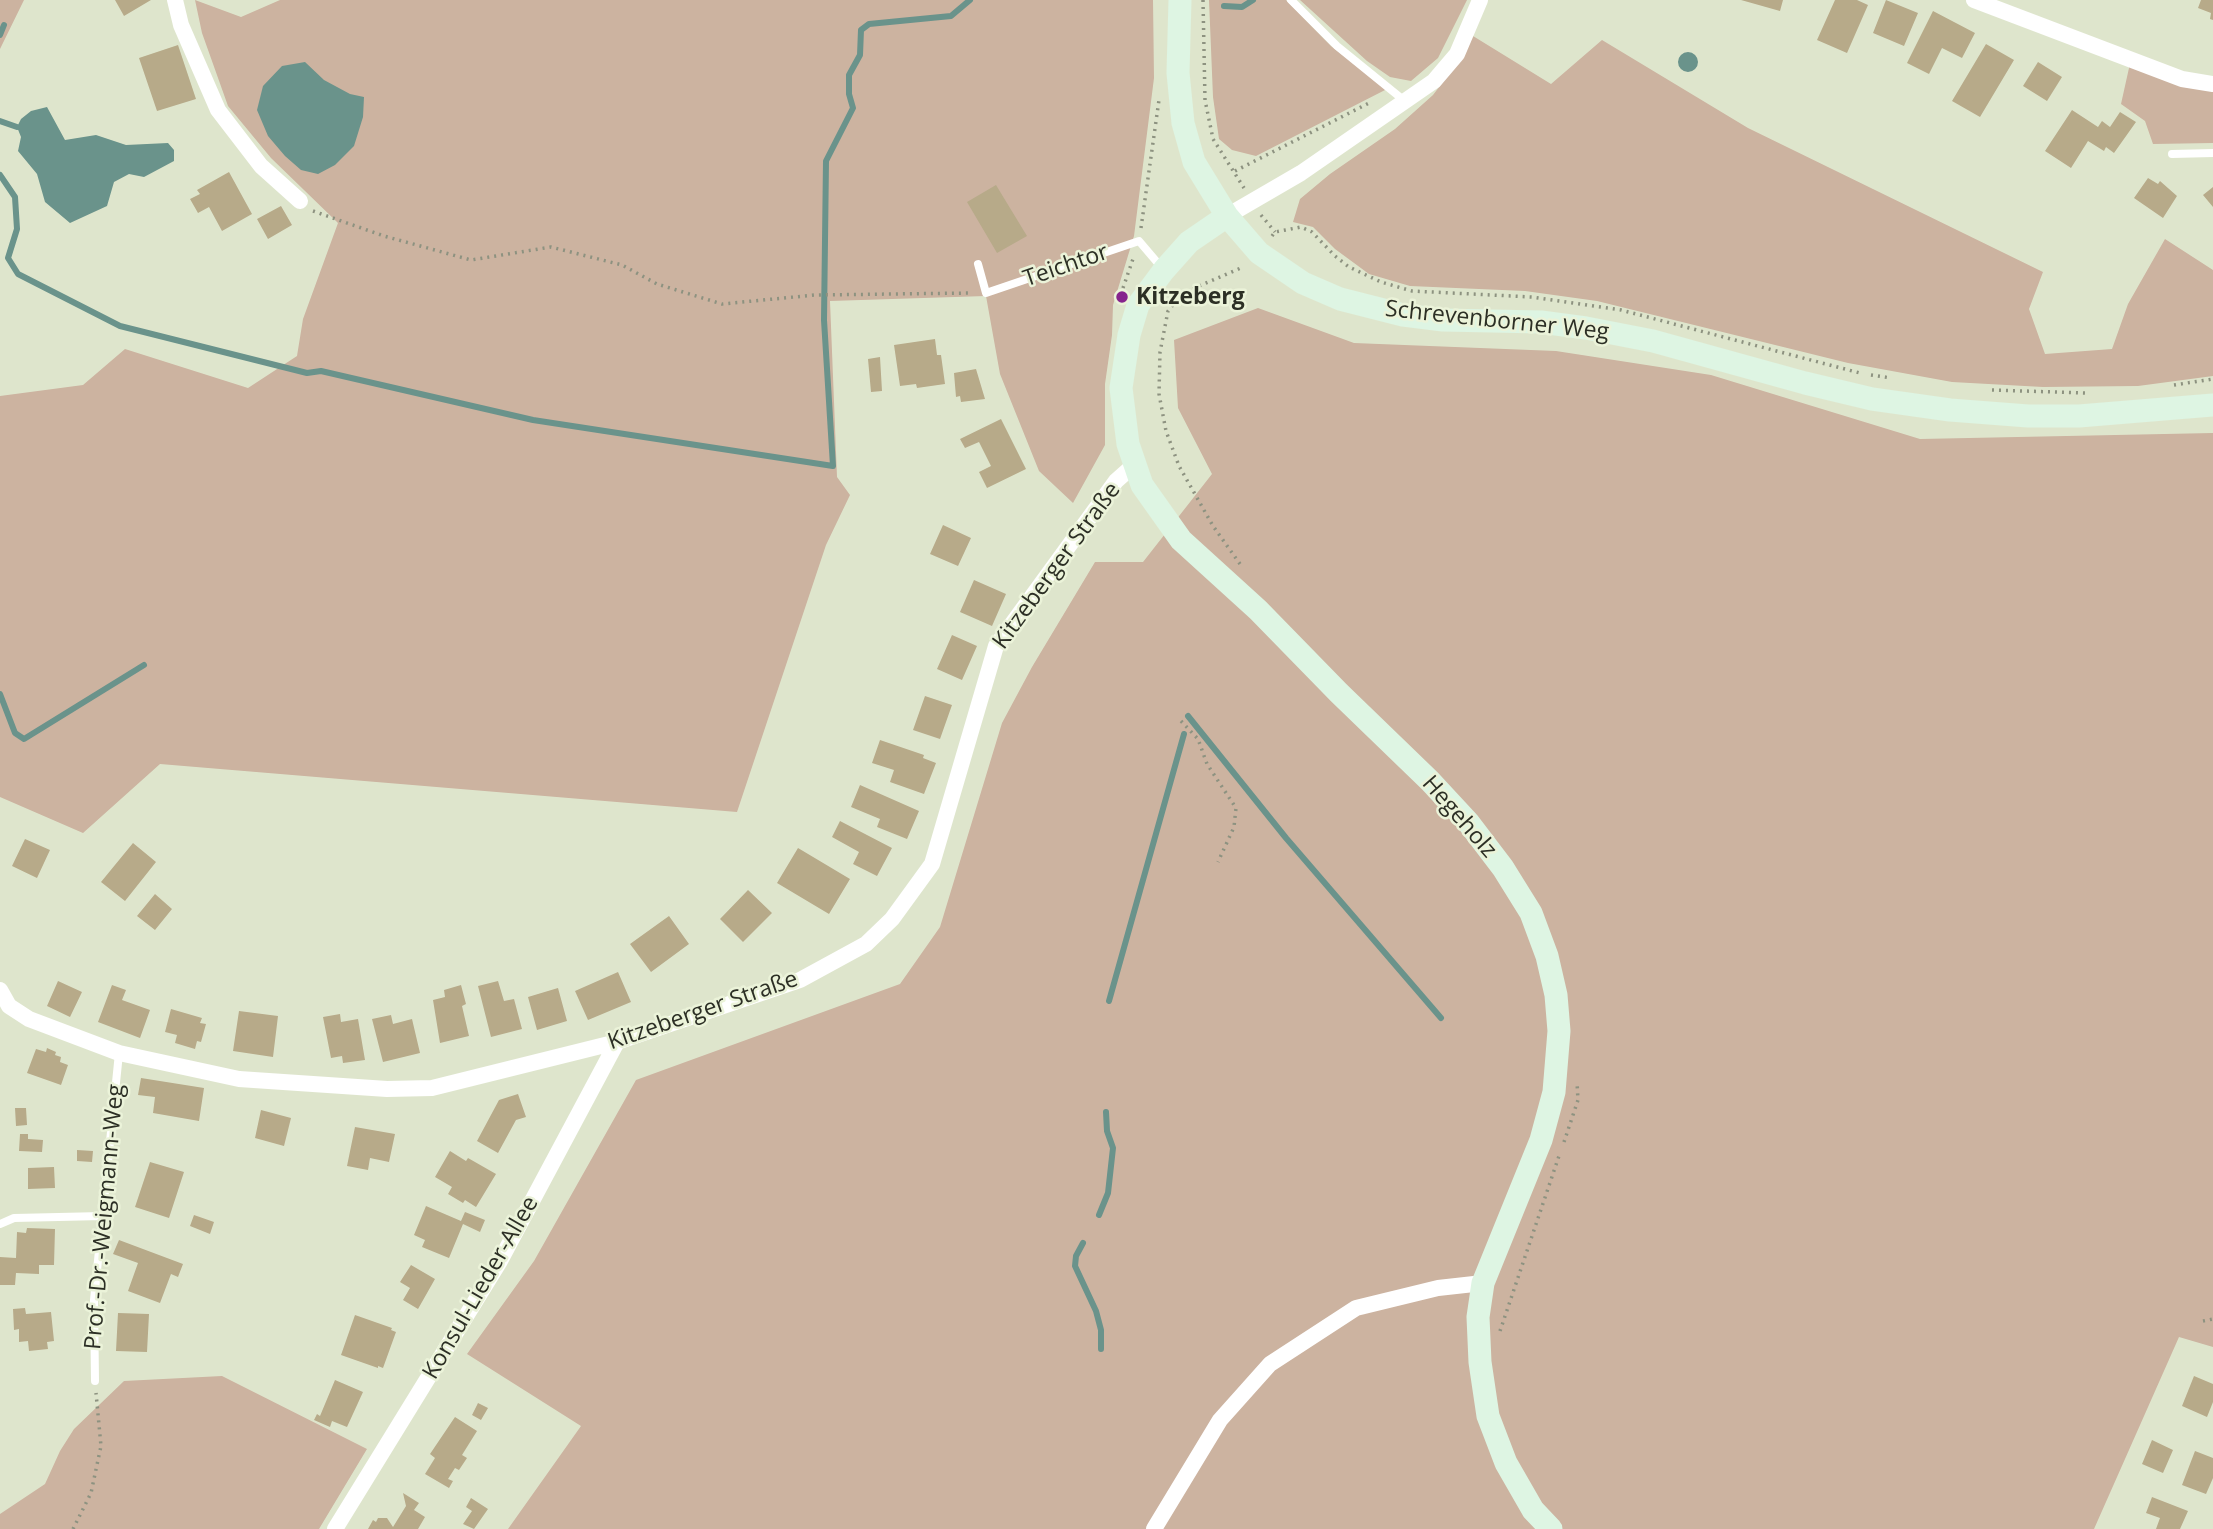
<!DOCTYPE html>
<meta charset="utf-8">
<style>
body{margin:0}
canvas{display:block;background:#dee5cc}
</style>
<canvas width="2213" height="1529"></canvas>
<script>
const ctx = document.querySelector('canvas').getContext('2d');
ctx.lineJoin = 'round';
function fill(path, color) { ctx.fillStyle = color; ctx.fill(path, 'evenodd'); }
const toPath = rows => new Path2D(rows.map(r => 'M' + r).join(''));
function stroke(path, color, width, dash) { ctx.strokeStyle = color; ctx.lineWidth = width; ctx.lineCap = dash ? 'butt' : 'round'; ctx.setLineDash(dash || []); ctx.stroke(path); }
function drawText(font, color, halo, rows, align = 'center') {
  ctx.font = font + ' "Open Sans",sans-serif'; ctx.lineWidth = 5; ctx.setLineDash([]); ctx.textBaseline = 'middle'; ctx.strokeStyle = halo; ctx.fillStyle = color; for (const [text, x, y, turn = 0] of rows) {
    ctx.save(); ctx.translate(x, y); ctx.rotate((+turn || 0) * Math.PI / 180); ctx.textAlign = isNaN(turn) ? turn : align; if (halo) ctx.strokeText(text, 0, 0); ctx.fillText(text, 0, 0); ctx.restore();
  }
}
fill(toPath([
 [0,0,24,0,0,49],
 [195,0,241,17,280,0,1153,0,1154,78,1134,236,1113,305,1112,335,1105,384,1105,445,1073,503,1039,471,1000,374,986,296,830,301,837,477,850,495,826,545,737,812,160,764,83,833,0,797,0,396,83,385,125,349,248,388,297,356,303,319,338,223,271,158,228,106,202,33],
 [1209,0,1286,0,1331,46,1387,89,1256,156,1232,150,1219,139,1213,97],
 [1300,0,1467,0,1438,58,1411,81,1390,77,1367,61],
 [1473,36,1551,84,1602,40,1748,128,2043,272,2029,309,2045,354,2112,349,2128,304,2165,239,2213,270,2213,376,2138,386,2043,387,1952,382,1848,363,1597,301,1525,291,1410,286,1369,274,1335,249,1313,227,1293,222,1300,199,1330,174,1395,129,1433,95,1459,61],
 [2131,59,2213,84,2213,143,2153,144,2145,121,2121,104],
 [1258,308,1354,343,1556,351,1711,375,1920,439,2213,433,2213,1347,2179,1337,2094,1529,508,1529,581,1426,467,1354,534,1261,636,1080,900,984,940,927,1002,723,1032,667,1095,562,1143,562,1212,474,1178,408,1174,340],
 [222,1376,367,1449,319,1529,0,1529,0,1514,45,1484,60,1451,74,1429,124,1381]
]), '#ccb3a0');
fill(toPath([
 '1678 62a10 10 0 1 1 20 0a10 10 0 1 1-20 0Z',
 [305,62,324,80,350,94,364,97,363,117,354,146,335,165,318,174,301,170,285,156,268,136,257,110,263,86,282,66],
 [47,107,65,140,96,135,126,145,168,143,174,150,174,161,144,177,129,174,114,182,107,206,70,223,45,202,37,174,18,151,21,137,17,127,21,119,31,111]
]), '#6a938b');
stroke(toPath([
 [1224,6,1242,7,1253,0],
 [0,35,4,25],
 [0,121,17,127],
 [0,175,15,197,17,229,8,258,18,274,120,326,307,373,321,371,533,420,833,466,824,320,826,161,853,108,849,94,849,75,860,55,861,30,869,24,951,16,970,0],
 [0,694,15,733,24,739,144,665],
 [1188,716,1286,838,1441,1018],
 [1109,1001,1184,734],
 [1099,1215,1108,1193,1113,1148,1107,1131,1106,1112],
 [1083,1243,1076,1256,1075,1266,1096,1311,1101,1330,1101,1349]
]), '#6a938b', 6);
fill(toPath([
 [115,0,151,0,124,16],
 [1741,0,1783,0,1780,11],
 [1835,0,1857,0,1868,5,1847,53,1817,40],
 [1886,0,1918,13,1904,46,1873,33],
 [2201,0,2213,0,2213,20,2210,19,2211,13,2198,8],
 [1933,11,1975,33,1962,58,1942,48,1929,74,1907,63],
 [1986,44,2014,60,1980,117,1952,101],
 [178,45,196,99,157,111,139,58],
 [2038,62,2062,77,2047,101,2023,86],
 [2072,110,2098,127,2102,121,2110,127,2120,112,2136,122,2114,153,2106,147,2104,151,2088,141,2071,168,2045,151],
 [229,172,252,214,222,231,209,207,198,213,190,199,200,194,197,190],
 [2148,178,2158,184,2160,181,2177,196,2163,218,2134,198],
 [996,185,1027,236,997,253,967,202],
 [2213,187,2213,207,2203,195],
 [281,206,292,225,268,239,257,219],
 [935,339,937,355,941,355,945,384,917,388,916,384,900,386,894,345],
 [880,357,882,391,871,392,868,359],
 [976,369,985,399,961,402,960,396,956,397,954,373],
 [1001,419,1026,469,987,488,979,472,991,466,979,442,965,448,960,439],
 [943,525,971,538,958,566,930,554],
 [974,580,1006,594,992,626,960,612],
 [952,635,977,646,962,680,937,669],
 [925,696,952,705,940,739,913,730],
 [880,740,924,755,923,758,936,763,924,794,890,782,894,770,872,763],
 [860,785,919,811,907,839,877,827,880,819,851,807],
 [840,821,892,848,877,876,853,864,859,852,832,837],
 [25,839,50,850,37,878,12,866],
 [133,843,156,862,125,901,101,882],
 [798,848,850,879,829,914,777,883],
 [748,890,772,913,743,942,720,919],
 [155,894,172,909,155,930,137,916],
 [669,916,689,944,651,972,630,944],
 [618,972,631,1002,588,1020,575,991],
 [58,981,82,992,70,1017,47,1006],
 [498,981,504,1001,514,999,522,1029,491,1037,478,986],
 [112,985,126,990,122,1000,150,1010,140,1038,98,1022],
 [461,985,466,1004,462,1006,469,1036,440,1043,433,1000,445,997,444,990],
 [558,988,567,1021,537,1030,528,997],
 [171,1009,202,1018,200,1023,206,1024,201,1042,197,1041,195,1049,175,1043,177,1035,165,1032],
 [239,1011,278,1016,273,1057,233,1051],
 [340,1014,341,1022,358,1019,365,1060,343,1063,342,1056,331,1058,323,1017],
 [391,1015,393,1024,412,1019,420,1053,383,1062,372,1019],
 [47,1048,56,1052,55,1055,61,1057,60,1062,68,1065,61,1085,27,1073,36,1049,46,1052],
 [141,1078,204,1088,199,1121,153,1113,155,1097,138,1095],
 [518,1094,526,1117,516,1120,498,1153,477,1141,499,1100],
 [15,1108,26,1108,27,1125,16,1126],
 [261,1110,291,1118,284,1146,255,1138],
 [355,1127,395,1134,389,1162,370,1158,368,1170,347,1166],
 [20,1134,28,1134,28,1139,43,1140,42,1152,19,1151],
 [77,1150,93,1151,92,1162,77,1161],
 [450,1151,466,1161,468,1158,496,1174,476,1207,465,1200,463,1203,448,1194,452,1187,435,1177],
 [150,1162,184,1172,169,1218,135,1207],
 [54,1167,55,1188,28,1189,28,1168],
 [426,1206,461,1221,465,1212,485,1220,480,1232,463,1224,449,1258,422,1247,425,1240,414,1235],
 [194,1215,214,1222,210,1234,190,1226],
 [27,1228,55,1229,54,1265,39,1265,39,1274,16,1273,15,1285,0,1285,0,1257,16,1258,17,1232,26,1233],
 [119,1240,183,1264,178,1277,171,1274,160,1303,128,1291,138,1263,113,1254],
 [411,1265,435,1279,418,1309,403,1300,410,1288,400,1282],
 [25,1308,26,1314,51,1312,54,1341,47,1342,48,1349,29,1351,28,1341,19,1342,19,1329,14,1330,13,1309],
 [118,1313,149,1314,147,1352,116,1351],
 [355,1315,392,1328,391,1330,396,1332,383,1368,378,1366,378,1368,341,1355],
 [2194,1376,2213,1384,2213,1402,2207,1417,2182,1406],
 [335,1380,363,1392,347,1427,332,1421,330,1427,314,1420,317,1414,320,1416],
 [478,1403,488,1408,481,1420,472,1415],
 [455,1417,477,1431,462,1455,467,1458,459,1470,455,1468,448,1479,453,1481,449,1488,425,1474,435,1458,430,1454],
 [2152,1440,2173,1450,2163,1473,2142,1464],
 [2195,1451,2213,1458,2213,1478,2206,1494,2182,1485],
 [403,1493,419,1503,414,1510,425,1517,418,1529,368,1529,373,1520,376,1522,378,1518,387,1518,393,1527,406,1506],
 [2152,1497,2188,1511,2180,1529,2156,1529,2160,1518,2146,1513],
 [471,1498,488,1509,474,1529,463,1524,472,1511,466,1507]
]), '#b7aa89');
stroke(toPath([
 [1203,0,1205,100,1213,139,1244,188],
 [1235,171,1371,102],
 [313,211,384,236,471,260,551,247,622,265,657,284,722,304,815,295,971,293],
 [1261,215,1275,232],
 [1141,228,1159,100],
 [1272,236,1275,232,1301,227,1312,232,1335,256,1349,267,1381,282,1412,291,1532,297,1621,310,1860,373],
 [1123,288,1134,256],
 [1871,375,1891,378],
 [2174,385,2213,379],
 [1992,390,2086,393],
 [1240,564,1213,526,1179,466,1166,431,1159,394,1160,352,1168,311,1176,301,1190,290,1243,267],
 [1181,721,1198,739,1207,764,1236,808,1234,827,1218,862],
 [1564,1142,1578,1100,1577,1082],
 [2203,1321,2213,1319],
 [1500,1331,1560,1153],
 [73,1529,91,1493,101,1446,96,1393]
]), '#8d9280', 3.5, [2, 5]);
stroke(toPath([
 [1291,0,1337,46,1406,102],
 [2172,154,2213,153],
 [978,264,986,293,1139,241,1162,268],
 [0,1224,14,1218,103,1216],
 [95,1381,94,1300,119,1053]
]), '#fff', 8);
stroke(toPath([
 [175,0,181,25,218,110,261,166,300,201],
 [1974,0,2182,79,2213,84],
 [1227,216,1301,173,1434,81,1457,54,1480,0],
 [0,990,9,1006,29,1019,119,1053,239,1079,387,1089,432,1088,617,1042,800,980,866,944,892,919,932,864,996,646,1116,481,1134,465],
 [335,1529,500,1261,617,1042],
 [1154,1529,1220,1420,1270,1364,1356,1308,1438,1288,1483,1283]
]), '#fff', 16);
stroke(toPath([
 [1180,0,1178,73,1183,123,1194,162,1227,216,1259,253,1303,283,1340,299,1403,315,1443,320,1541,322,1586,328,1653,341,1805,383,1872,399,1950,410,2028,416,2079,416,2213,405],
 [1227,216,1189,242,1164,270,1138,305,1129,335,1121,388,1128,444,1142,485,1181,540,1258,610,1339,693,1430,781,1468,822,1503,868,1531,913,1547,956,1556,995,1559,1031,1554,1092,1541,1140,1483,1283,1478,1317,1480,1362,1488,1416,1506,1463,1533,1510,1551,1529]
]), '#def5e3', 23);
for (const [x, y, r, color] of [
 [1122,297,7,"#86248d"]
]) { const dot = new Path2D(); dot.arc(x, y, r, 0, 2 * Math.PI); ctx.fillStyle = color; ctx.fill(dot); stroke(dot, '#ebf3d9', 2.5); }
drawText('23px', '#2c2f25', '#ebf3d9', [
 ["Teichtor",1066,266,-19],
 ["Schrevenborner Weg",1497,321,6],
 ["Kitzeberger Straße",1057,566,-54],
 ["Hegeholz",1459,817,49],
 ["Kitzeberger Straße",703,1011,-19],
 ["Prof.-Dr.-Weigmann-Weg",105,1217,-85],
 ["Konsul-Lieder-Allee",481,1288,-60]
]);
drawText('bold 23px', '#2c2f25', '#ebf3d9', [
 ["Kitzeberg",1136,297]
], 'left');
</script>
